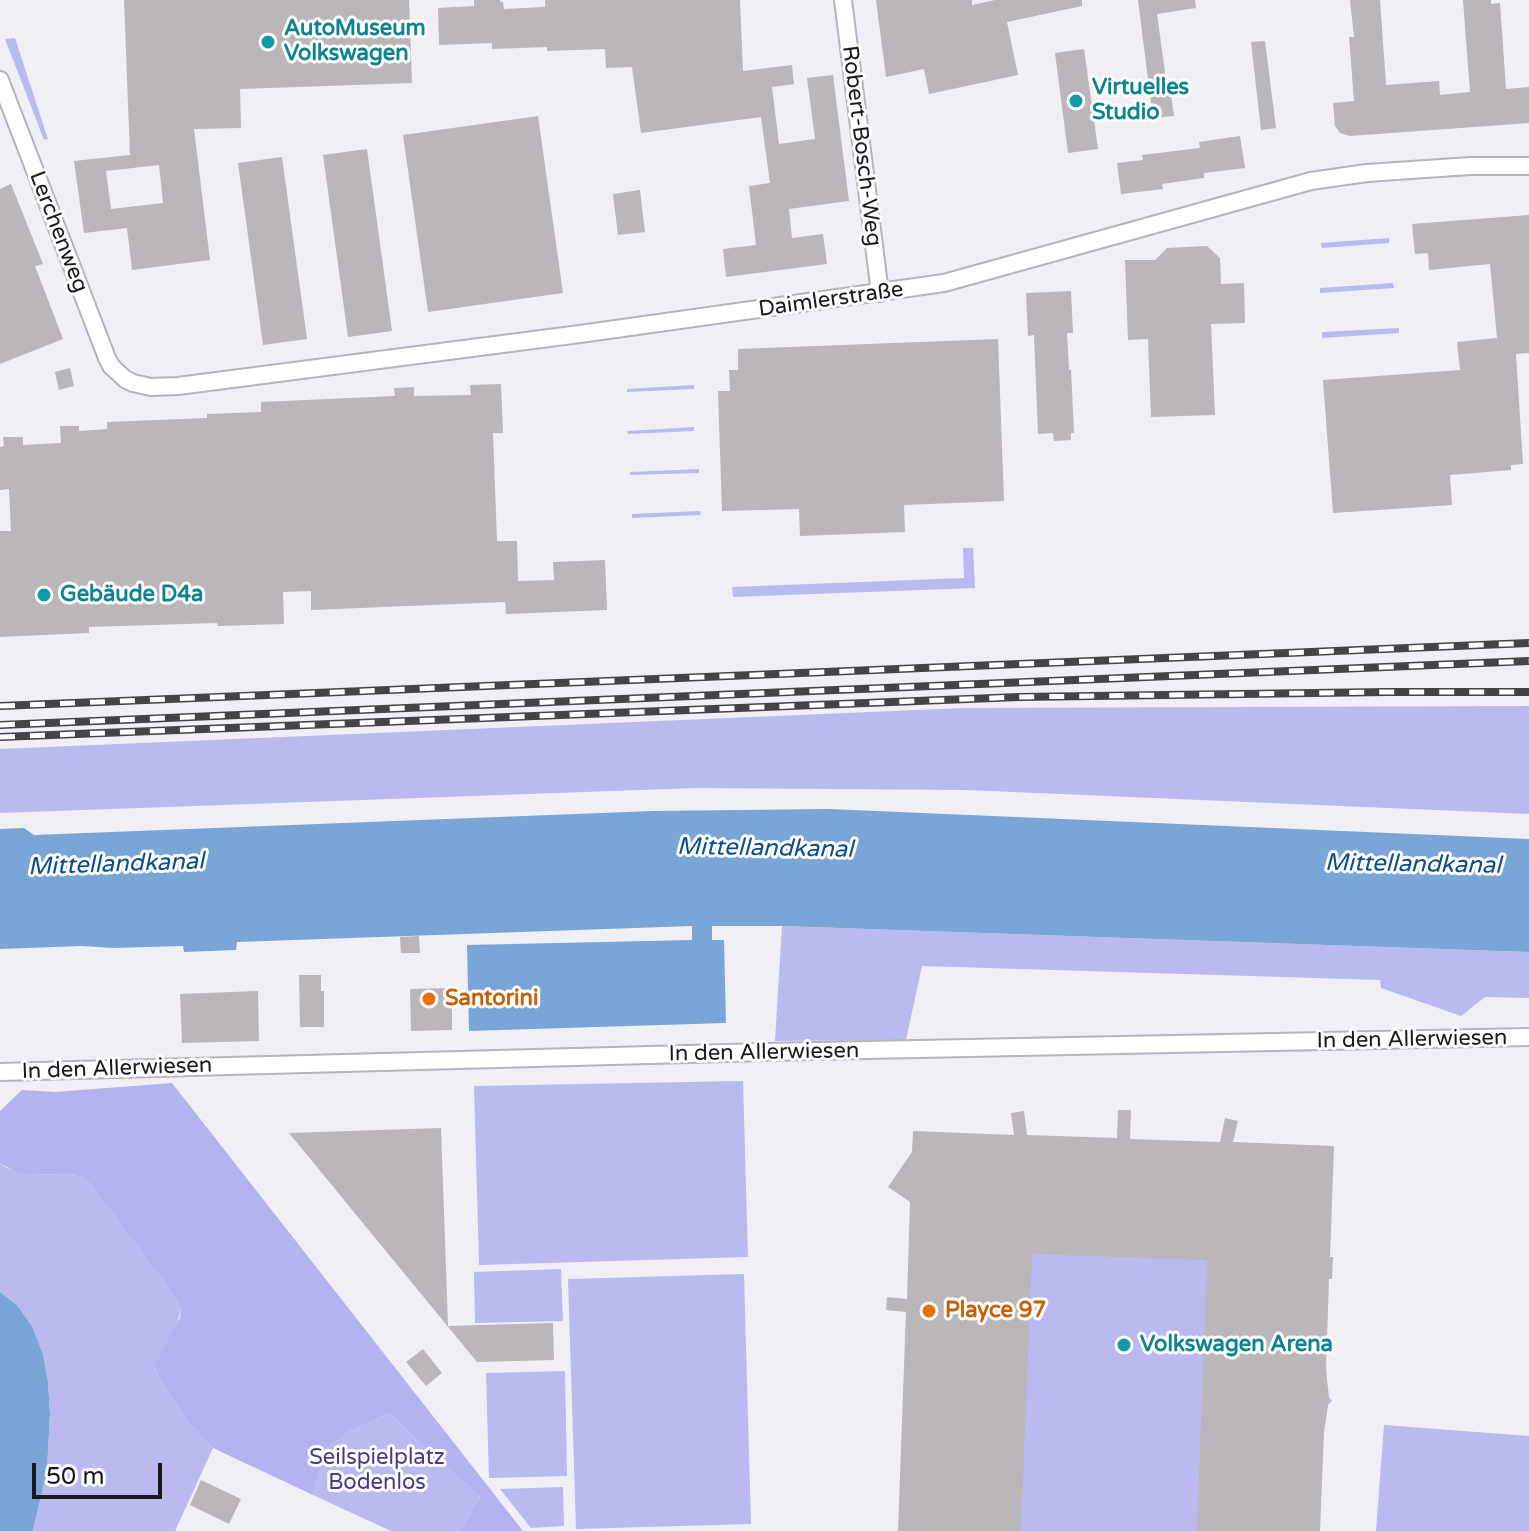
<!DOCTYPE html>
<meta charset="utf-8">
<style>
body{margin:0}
#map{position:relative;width:1529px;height:1531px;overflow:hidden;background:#efeff5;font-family:"Varela Round",sans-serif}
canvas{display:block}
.scale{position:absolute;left:32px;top:1463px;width:130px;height:36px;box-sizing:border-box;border:4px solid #19191b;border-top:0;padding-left:10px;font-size:24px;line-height:28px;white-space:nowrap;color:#19191b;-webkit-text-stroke:6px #fdfdfe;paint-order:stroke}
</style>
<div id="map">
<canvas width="1529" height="1531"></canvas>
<div class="scale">50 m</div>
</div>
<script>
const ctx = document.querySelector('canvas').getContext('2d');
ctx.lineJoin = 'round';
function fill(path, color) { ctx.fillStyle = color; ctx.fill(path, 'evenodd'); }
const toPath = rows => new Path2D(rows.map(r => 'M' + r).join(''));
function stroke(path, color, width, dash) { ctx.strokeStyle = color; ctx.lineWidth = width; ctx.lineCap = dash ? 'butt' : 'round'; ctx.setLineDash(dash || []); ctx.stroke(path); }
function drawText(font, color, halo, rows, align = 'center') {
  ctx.font = font + ' "Varela Round",sans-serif'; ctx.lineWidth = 6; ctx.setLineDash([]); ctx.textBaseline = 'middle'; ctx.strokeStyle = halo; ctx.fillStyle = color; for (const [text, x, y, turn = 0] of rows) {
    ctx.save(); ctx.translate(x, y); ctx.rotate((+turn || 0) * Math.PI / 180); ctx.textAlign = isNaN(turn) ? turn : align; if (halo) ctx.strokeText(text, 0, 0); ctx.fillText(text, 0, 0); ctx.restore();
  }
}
fill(toPath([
 [15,38,48,139,44,140,5,39],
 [1389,238,1389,243,1322,248,1321,243],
 [1393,283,1394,288,1320,293,1320,288],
 [1399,328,1399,333,1322,338,1322,332],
 [694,385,694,389,627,392,627,389],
 [694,427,694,431,628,434,627,431],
 [699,469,699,473,630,475,630,472],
 [700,511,701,515,632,518,632,514],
 [963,548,973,548,975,588,733,597,732,587,964,578],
 [1529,706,1529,814,966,790,696,788,0,813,0,749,964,708],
 [782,926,1529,952,1529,998,1485,997,1461,1016,1381,988,1380,980,922,966,906,1040,775,1041],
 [743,1081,748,1257,479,1265,474,1086],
 [1167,1156,1325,1364,1328,1396,1332,1401,1328,1405,1324,1431,1292,1531,929,1531,929,1321],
 [0,1163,7,1168,29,1175,65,1174,82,1177,90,1184,177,1300,181,1309,176,1328,154,1367,162,1384,191,1425,213,1448,175,1531,33,1531,47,1470,50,1414,48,1382,43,1354,32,1326,17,1305,0,1292],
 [561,1269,563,1321,475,1323,474,1272],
 [744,1274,751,1524,576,1529,568,1279],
 [565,1371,567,1476,489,1478,486,1373],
 [390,1413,408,1432,480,1497,459,1531,391,1531,313,1495,326,1448,352,1430],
 [1384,1425,1529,1436,1529,1531,1376,1531],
 [563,1487,564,1526,531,1528,500,1489]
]), '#babaf0');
fill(toPath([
 [172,1083,523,1531,459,1531,480,1497,408,1432,390,1413,352,1430,326,1448,313,1495,213,1448,191,1425,162,1384,154,1367,180,1318,181,1309,177,1300,90,1184,82,1177,65,1174,29,1175,16,1172,0,1163,0,1111,22,1090,55,1092]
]), '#b4b3f0');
fill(toPath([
 [829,809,1529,839,1529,952,782,926,712,926,712,940,724,940,726,1023,469,1031,467,945,692,940,692,926,237,942,236,950,184,952,183,946,113,948,82,946,0,949,0,829,24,828,34,835,653,811],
 [0,1292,17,1305,32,1326,43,1354,48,1382,50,1414,47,1470,33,1531,0,1531]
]), '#7aa6d7');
fill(toPath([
 [124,0,409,0,412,83,240,89,241,128,194,129,210,260,132,270,127,228,84,233,74,161,130,155],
 [159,165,163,203,111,209,106,171],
 [474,0,500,0,500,2,503,2,504,9,545,7,545,0,740,0,743,71,792,65,794,84,772,87,779,144,815,139,807,78,833,75,849,201,789,209,792,238,823,234,827,264,726,277,723,249,756,245,749,186,770,183,761,117,641,133,632,67,606,68,605,49,547,51,547,47,492,49,492,43,439,45,438,8,474,6],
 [876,0,972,0,972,5,995,0,1082,0,1082,6,1007,22,1018,75,929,94,924,69,886,77],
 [1138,0,1195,0,1196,8,1157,14,1167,87,1170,87,1174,116,1153,118],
 [1350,0,1380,0,1386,85,1439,81,1440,95,1470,92,1463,0,1491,0,1491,4,1500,3,1506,89,1529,87,1529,123,1350,136,1340,133,1335,126,1333,103,1354,101,1349,37,1354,37],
 [1265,41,1276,128,1261,130,1251,42],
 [1084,49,1098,149,1068,153,1055,53],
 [538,116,563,293,428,312,403,135],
 [1240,136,1245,168,1204,173,1204,178,1162,184,1163,189,1121,194,1117,163,1143,160,1142,155,1200,148,1199,142],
 [367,149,392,331,348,337,323,155],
 [282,157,307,339,263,345,238,163],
 [11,184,43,264,35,266,63,339,0,364,0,189],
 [640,190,645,232,618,235,613,194],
 [1529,215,1529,353,1516,354,1523,464,1511,465,1511,470,1450,475,1452,505,1333,513,1323,380,1460,370,1457,342,1497,338,1490,264,1429,270,1428,253,1415,254,1412,224],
 [1207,246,1220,258,1221,284,1244,283,1245,323,1211,324,1215,415,1151,417,1148,339,1128,340,1125,260,1155,260,1167,248],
 [1071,291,1073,333,1067,333,1069,370,1071,370,1074,433,1071,433,1071,440,1054,441,1053,433,1038,434,1034,335,1028,336,1026,293],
 [998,339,1004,501,904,505,905,532,800,536,799,509,722,511,718,391,730,391,729,370,738,370,738,349],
 [70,368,74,386,59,390,55,372],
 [501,384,503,433,493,433,497,541,517,541,518,581,554,580,553,562,605,560,607,610,506,614,505,602,311,610,311,591,283,592,284,624,218,626,217,623,89,627,89,633,0,637,0,531,11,531,9,489,0,490,0,447,4,446,3,437,23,437,23,445,61,443,60,426,79,426,79,431,107,429,107,422,207,418,207,414,261,412,261,402,395,396,394,388,414,387,414,396,471,395,470,385],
 [419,936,420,953,401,953,400,937],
 [299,975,321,975,321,991,324,991,324,1027,300,1027],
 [452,988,452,1030,411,1031,410,989],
 [258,991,259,1041,182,1043,180,994],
 [1118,1110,1131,1110,1130,1139,1220,1142,1225,1118,1238,1121,1233,1142,1334,1146,1330,1257,1333,1257,1332,1279,1329,1279,1326,1370,1329,1397,1324,1432,1320,1531,1197,1531,1207,1260,1032,1254,1021,1531,898,1531,906,1312,886,1310,887,1297,907,1299,910,1202,888,1187,912,1152,913,1131,1014,1135,1011,1113,1024,1111,1027,1135,1117,1138],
 [441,1128,448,1326,553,1323,554,1360,477,1362,289,1133],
 [423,1349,442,1373,426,1386,406,1362],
 [201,1480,241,1499,229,1524,190,1505]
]), '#bab6ba');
const street = toPath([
 [843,0,880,293],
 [0,80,107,358,111,366,125,379,133,383,151,387,178,386,580,334,944,283,1311,181,1367,173,1470,166,1529,166],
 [0,1072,765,1052,1529,1037]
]);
stroke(street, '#b4b4ba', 20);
stroke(street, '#fff', 16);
const rail = toPath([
 [0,706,1529,643],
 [0,725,1529,661],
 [0,737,1019,697,1387,692,1529,692]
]);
stroke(rail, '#444447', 8);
stroke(rail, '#fdfdfe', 5, [15]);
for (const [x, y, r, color] of [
 [268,42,8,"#0f9aa8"],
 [1076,101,8,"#0f9aa8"],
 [44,595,8,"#0f9aa8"],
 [429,999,8,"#e8710a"],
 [929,1311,8,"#e8710a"],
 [1124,1345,8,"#0f9aa8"]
]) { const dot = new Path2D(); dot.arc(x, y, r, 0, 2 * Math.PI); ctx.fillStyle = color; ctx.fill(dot); stroke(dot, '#fdfdfe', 3); }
drawText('bold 22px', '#0d838f', '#fdfdfe', [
 ["AutoMuseum",284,29],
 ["Volkswagen",284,54],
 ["Virtuelles",1092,88],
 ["Studio",1092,113],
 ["Gebäude D4a",60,595],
 ["Volkswagen Arena",1140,1345]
], 'left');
drawText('22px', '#19191b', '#fdfdfe', [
 ["Robert-Bosch-Weg",861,146,83],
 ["Lerchenweg",58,232,69],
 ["Daimlerstraße",831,300,-8],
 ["In den Allerwiesen",1412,1040,-1],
 ["In den Allerwiesen",764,1053,-1],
 ["In den Allerwiesen",117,1069,-2]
]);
drawText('bold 22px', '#c56008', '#fdfdfe', [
 ["Santorini",445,999],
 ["Playce 97",945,1311]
], 'left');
drawText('22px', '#443c83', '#fdfdfe', [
 ["Seilspielplatz",377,1458],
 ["Bodenlos",377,1483]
]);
drawText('italic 24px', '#0a4d88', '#fdfdfe', [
 ["Mittellandkanal",765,849,1],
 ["Mittellandkanal",116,865,-2],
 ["Mittellandkanal",1413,865,1]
]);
</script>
